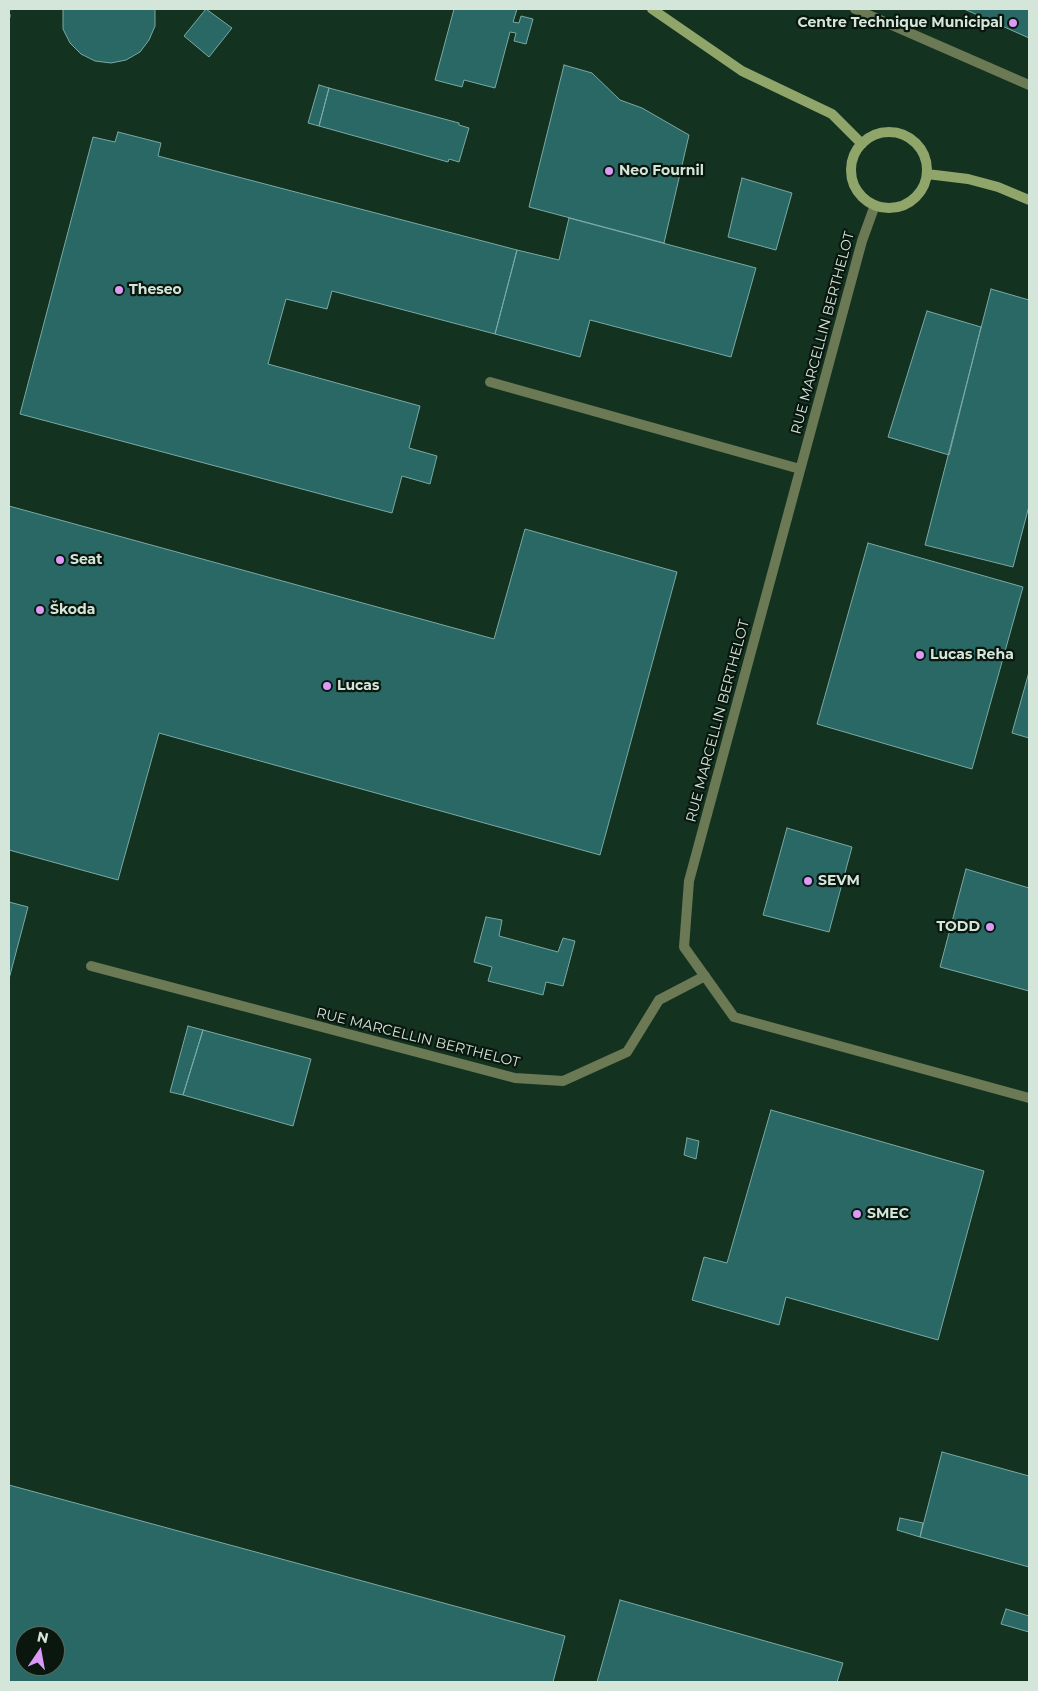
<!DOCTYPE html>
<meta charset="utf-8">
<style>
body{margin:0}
#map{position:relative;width:1038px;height:1691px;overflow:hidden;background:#133220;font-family:Montserrat,sans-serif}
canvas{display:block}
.frame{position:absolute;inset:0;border:10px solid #d4e6da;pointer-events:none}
.north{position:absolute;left:15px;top:1626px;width:50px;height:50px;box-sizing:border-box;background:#0a170f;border:1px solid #5b6a60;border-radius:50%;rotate:12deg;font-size:14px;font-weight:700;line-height:20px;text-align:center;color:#d4e6da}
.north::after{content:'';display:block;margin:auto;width:18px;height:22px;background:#db9af6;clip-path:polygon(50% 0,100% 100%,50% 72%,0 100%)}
</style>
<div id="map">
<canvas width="1038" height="1691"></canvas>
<div class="frame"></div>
<div class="north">N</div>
</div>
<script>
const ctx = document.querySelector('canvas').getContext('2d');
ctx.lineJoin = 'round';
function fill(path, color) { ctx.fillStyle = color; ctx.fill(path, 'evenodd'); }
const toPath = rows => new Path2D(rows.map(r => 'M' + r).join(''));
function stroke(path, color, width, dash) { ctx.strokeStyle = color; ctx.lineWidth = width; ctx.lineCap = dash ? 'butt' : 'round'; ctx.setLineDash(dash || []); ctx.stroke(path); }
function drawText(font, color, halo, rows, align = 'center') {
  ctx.font = font + ' Montserrat,sans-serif'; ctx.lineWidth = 4.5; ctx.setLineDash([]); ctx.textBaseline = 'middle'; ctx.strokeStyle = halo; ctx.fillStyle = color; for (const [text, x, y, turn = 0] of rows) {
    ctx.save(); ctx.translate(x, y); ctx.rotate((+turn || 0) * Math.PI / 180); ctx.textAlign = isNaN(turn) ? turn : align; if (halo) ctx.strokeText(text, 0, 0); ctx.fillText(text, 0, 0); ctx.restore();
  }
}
const building = toPath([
 [63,9,155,9,155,26,149,40,140,52,126,60,111,63,95,61,81,54,70,43,63,29,63,9],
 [206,9,232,28,209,57,184,36,206,9],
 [454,9,517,9,513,22,519,23,521,16,533,19,526,44,514,41,516,33,510,32,495,88,464,80,462,87,435,80,454,9],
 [964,9,1029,9,1029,38,964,9],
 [564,65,592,73,620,100,642,108,689,135,664,243,529,207,564,65],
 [319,85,329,88,319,126,308,123,319,85],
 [329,88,459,123,459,125,469,128,459,162,449,159,448,162,319,126,329,88],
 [118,132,161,143,158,156,517,250,495,334,332,291,327,309,286,299,268,364,420,406,409,448,437,456,430,484,402,476,392,513,20,414,93,137,115,142,118,132],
 [742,178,792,193,776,250,728,237,742,178],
 [569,218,756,268,731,357,590,320,580,357,495,334,517,250,559,260,569,218],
 [991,289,1029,300,1029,506,1013,567,925,545,991,289],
 [927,311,981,327,949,455,888,437,927,311],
 [9,506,494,639,525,529,677,572,600,855,159,733,118,880,9,850,9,506],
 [868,543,1023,587,972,769,817,724,868,543],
 [1029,672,1029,738,1012,733,1029,672],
 [787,828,852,847,829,932,763,915,787,828],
 [966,869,1029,888,1029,991,940,967,966,869],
 [9,902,28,907,9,979,9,902],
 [486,917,502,920,499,936,558,952,563,938,575,941,563,986,546,982,543,995,488,981,492,967,474,962,486,917],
 [188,1026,203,1030,183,1095,170,1092,188,1026],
 [203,1030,311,1059,293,1126,183,1095,203,1030],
 [771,1110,984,1171,938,1340,786,1297,779,1325,692,1300,704,1257,727,1263,771,1110],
 [687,1138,699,1141,696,1159,684,1155,687,1138],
 [942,1452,1029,1476,1029,1567,920,1537,942,1452],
 [9,1485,565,1636,553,1682,9,1682,9,1485],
 [25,1636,55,1636,55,1666,25,1666,25,1636],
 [900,1518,923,1523,920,1537,897,1530,900,1518],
 [620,1600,843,1663,837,1682,597,1682,620,1600],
 [1006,1609,1029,1616,1029,1632,1001,1624,1006,1609]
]);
fill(building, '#296864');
stroke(building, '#7ba9a5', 1);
stroke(toPath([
 [9,18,11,9]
]), '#557060', 3, [4, 4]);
stroke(toPath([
 [855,9,1029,85],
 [91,966,515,1078,563,1081,627,1052,659,1000,705,976]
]), '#6b7954', 10);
stroke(toPath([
 [875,205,862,241,689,881,684,947,734,1017,1029,1098],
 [490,382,800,469]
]), '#6b7954', 10);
stroke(toPath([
 [652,9,742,71,832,114,862,144],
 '851 170a38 38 0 1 1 76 0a38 38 0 1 1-76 0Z',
 [927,174,968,179,998,187,1029,200]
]), '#90a56a', 10);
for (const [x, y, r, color] of [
 [1013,23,5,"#db9af6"],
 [609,171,5,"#db9af6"],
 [119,290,5,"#db9af6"],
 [60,560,5,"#db9af6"],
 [40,610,5,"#db9af6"],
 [920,655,5,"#db9af6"],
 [327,686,5,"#db9af6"],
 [808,881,5,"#db9af6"],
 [990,927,5,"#db9af6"],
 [857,1214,5,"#db9af6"]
]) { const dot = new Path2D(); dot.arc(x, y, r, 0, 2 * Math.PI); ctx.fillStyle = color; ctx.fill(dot); stroke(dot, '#0a170f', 2); }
drawText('bold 14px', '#d4e6da', '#0a170f', [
 ["Centre Technique Municipal",1003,23,"right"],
 ["Neo Fournil",619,171],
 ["Theseo",129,290],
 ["Seat",70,560],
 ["Škoda",50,610],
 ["Lucas Reha",930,655],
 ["Lucas",337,686],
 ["SEVM",818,881],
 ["TODD",980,927,"right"],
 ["SMEC",867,1214]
], 'left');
drawText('14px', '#d4e6da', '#0a170f', [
 ["RUE MARCELLIN BERTHELOT",823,333,-75],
 ["RUE MARCELLIN BERTHELOT",718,721,-75],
 ["RUE MARCELLIN BERTHELOT",418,1038,14]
]);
</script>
